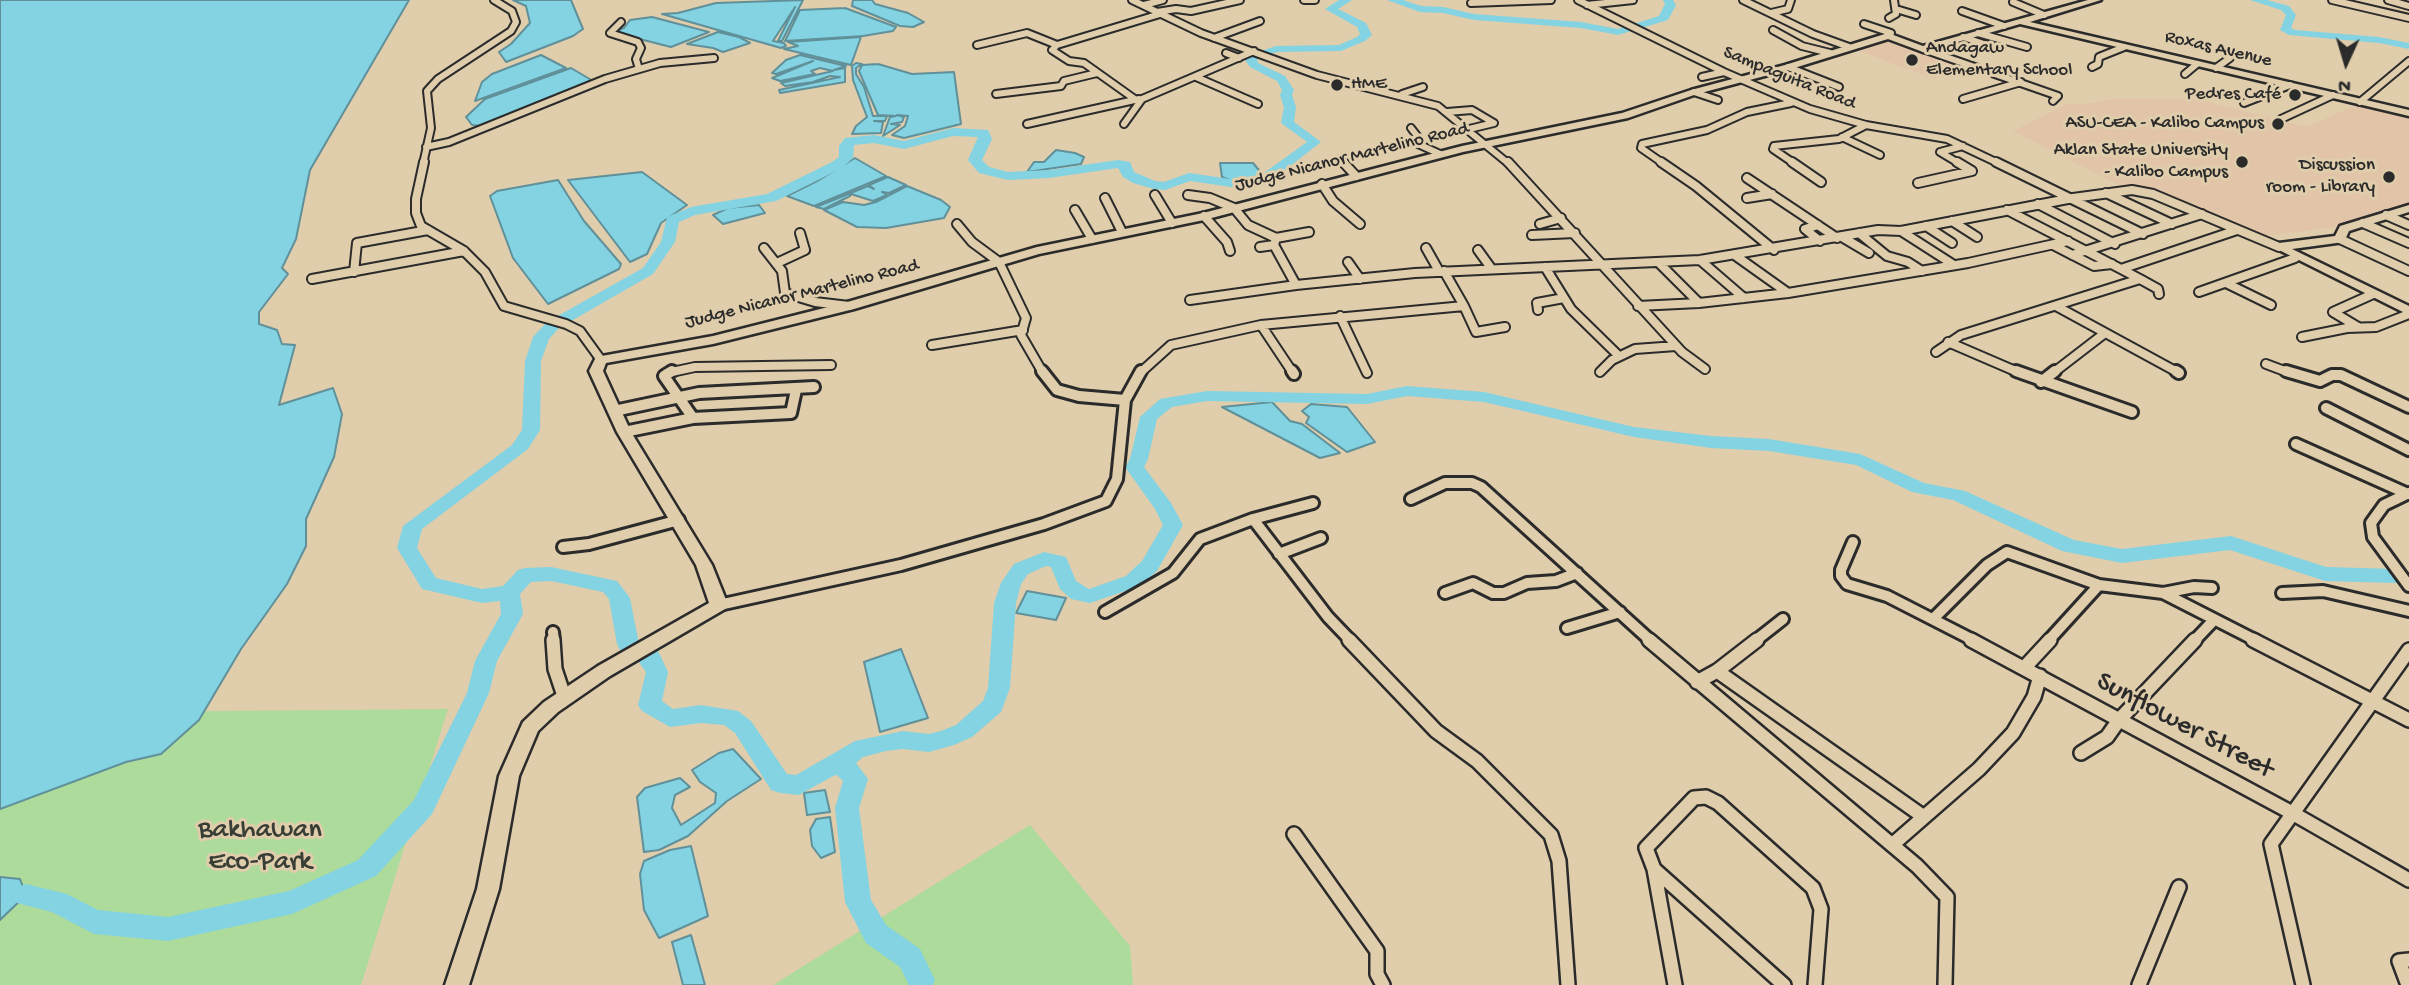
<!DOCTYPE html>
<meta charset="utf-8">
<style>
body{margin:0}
#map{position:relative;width:2409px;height:985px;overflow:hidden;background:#dfcdab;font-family:"Gochi Hand",sans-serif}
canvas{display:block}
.north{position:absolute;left:2311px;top:28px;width:70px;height:70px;-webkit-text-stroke:5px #dfcdab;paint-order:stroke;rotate:184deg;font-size:19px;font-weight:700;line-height:28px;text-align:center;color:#2b2b2b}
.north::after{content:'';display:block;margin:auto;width:24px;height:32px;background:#2b2b2b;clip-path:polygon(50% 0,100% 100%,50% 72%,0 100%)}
</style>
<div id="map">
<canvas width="2409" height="985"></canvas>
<div class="north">N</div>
</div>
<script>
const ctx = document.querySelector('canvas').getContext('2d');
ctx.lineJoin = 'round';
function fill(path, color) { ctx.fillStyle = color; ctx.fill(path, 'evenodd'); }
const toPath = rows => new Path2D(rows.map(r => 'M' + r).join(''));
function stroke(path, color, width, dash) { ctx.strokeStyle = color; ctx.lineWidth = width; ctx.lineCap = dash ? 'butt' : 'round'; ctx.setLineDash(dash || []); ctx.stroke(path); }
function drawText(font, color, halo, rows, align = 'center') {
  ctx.font = font + ' "Gochi Hand",sans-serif'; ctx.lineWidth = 6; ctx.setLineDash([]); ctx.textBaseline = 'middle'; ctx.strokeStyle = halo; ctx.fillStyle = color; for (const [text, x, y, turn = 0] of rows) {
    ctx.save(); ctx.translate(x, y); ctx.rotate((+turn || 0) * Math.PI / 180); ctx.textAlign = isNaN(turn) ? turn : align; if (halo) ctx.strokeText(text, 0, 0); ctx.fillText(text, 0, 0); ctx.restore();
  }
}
fill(toPath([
 [1871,38,1886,39,1968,70,1934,79,1846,46],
 [2117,98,2196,99,2307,127,2358,104,2409,116,2409,203,2341,226,2259,237,2145,188,2123,187,2013,131,2070,103,2079,105]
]), '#e2c5a8');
fill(toPath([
 [448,709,361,985,0,985,0,713],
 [1030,825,1130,946,1133,985,773,985]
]), '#acdb9b');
const water = toPath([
 [0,0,409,0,310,170,296,239,282,268,288,274,259,312,259,324,277,330,282,344,295,345,279,405,333,388,342,414,334,457,306,519,306,546,287,584,241,649,199,720,161,754,126,762,0,809,0,0],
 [513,0,571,0,583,29,573,36,506,62,499,52,511,44,530,23,526,6,513,0],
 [803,0,782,41,778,41,795,7,773,41,784,43,786,46,781,48,662,14,678,13,716,3,803,0],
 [853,0,872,0,875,4,908,13,924,22,913,27,900,26,852,6,853,0],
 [845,8,896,27,893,31,863,36,785,41,800,10,845,8],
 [652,17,709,32,671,47,612,32,624,28,630,20,652,17],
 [718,32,739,37,750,43,723,52,713,48,687,44,718,32],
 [861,37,851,65,784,49,798,46,788,42,861,37],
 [541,55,566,68,475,101,482,82,492,74,541,55],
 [800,55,846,66,834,70,845,68,845,82,780,93,779,90,840,77,830,76,813,82,785,86,781,83,833,71,820,68,811,71,815,74,780,81,772,78,813,61,776,74,772,73,786,60,800,55],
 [856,63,862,64,856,68,856,74,864,87,873,116,887,116,885,121,874,121,883,122,881,133,852,134,856,126,867,117,853,80,852,66,856,63],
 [878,64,912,74,954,72,961,124,904,138,892,135,905,126,908,116,897,115,904,117,902,122,891,124,900,125,883,136,890,117,896,116,878,115,859,71,862,65,878,64],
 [571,68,593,81,481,126,472,125,466,117,485,99,571,68],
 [1056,150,1075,153,1084,157,1081,164,1027,172,1034,162,1044,162,1056,150],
 [855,158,886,176,814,206,787,196,819,180,855,158],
 [1220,163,1253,163,1263,175,1235,182,1222,177,1220,163],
 [642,172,687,205,661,223,647,254,630,262,568,180,642,172],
 [888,177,906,185,889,193,882,192,887,195,873,201,851,194,850,196,824,209,816,207,868,186,874,189,869,185,888,177],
 [558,180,584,221,621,264,619,269,548,304,513,258,490,196,497,191,558,180],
 [907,186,941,200,950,207,944,218,886,228,857,227,824,210,843,202,864,205,876,202,907,186],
 [759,205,765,213,723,224,713,215,728,208,759,205],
 [1272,402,1290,421,1302,424,1340,453,1320,458,1222,407,1272,402],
 [1311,404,1347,407,1375,442,1347,452,1306,423,1309,417,1302,411,1311,404],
 [1027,591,1066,598,1056,620,1016,613,1027,591],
 [901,649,928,718,880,732,864,662,901,649],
 [733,749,761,779,727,801,688,836,659,850,644,852,637,797,645,788,680,778,690,787,675,795,672,808,681,825,715,803,716,793,700,782,692,770,719,753,733,749],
 [825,790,830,812,807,815,804,793,825,790],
 [830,817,835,852,821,858,812,846,810,830,816,819,830,817],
 [691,846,708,916,659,938,644,910,640,874,644,861,670,850,691,846],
 [0,877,20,879,26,895,0,920,0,877],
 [691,935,705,985,683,985,672,942,691,935]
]);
fill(water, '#84d3e2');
stroke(water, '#609099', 2);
fill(toPath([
 [1339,0,1352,0,1338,9,1366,23,1372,35,1365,41,1341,51,1277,52,1257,58,1258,63,1285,76,1294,90,1292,95,1296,107,1294,122,1321,142,1266,185,1238,188,1190,181,1165,190,1154,189,1133,183,1123,177,1118,168,1049,178,1008,180,979,173,968,160,978,137,953,136,904,149,874,143,854,145,853,158,842,168,776,201,695,215,679,222,675,242,653,274,559,328,549,339,541,361,540,430,528,449,422,529,417,548,436,578,482,589,503,586,518,570,525,568,551,567,617,581,630,598,639,644,650,645,659,653,668,672,662,701,673,709,701,705,738,711,751,721,787,774,796,775,855,741,903,731,929,734,941,731,956,725,983,701,988,688,994,603,1001,583,1014,564,1044,552,1066,557,1076,581,1089,589,1126,576,1142,561,1163,525,1155,509,1125,467,1130,459,1140,417,1160,399,1207,391,1367,394,1407,386,1484,392,1634,427,1711,436,1769,439,1860,454,1924,483,1965,491,2074,540,2122,549,2231,536,2326,567,2395,569,2402,571,2405,576,2402,581,2395,583,2325,581,2230,550,2122,563,2062,551,1953,500,1912,492,1856,465,1769,451,1711,448,1634,437,1484,402,1407,396,1367,404,1207,401,1172,407,1157,419,1148,459,1144,467,1171,503,1183,525,1157,571,1140,586,1090,603,1071,599,1060,589,1051,567,1046,566,1028,574,1021,584,1016,603,1010,688,1001,712,972,737,954,745,929,752,903,749,886,751,863,757,856,763,868,779,859,808,871,900,886,925,920,949,935,980,933,985,909,985,900,967,866,943,845,902,835,808,843,781,838,776,835,775,799,795,780,793,771,790,735,733,724,725,701,723,670,727,642,711,638,705,646,672,631,651,620,650,617,644,609,599,603,592,551,581,531,582,520,594,523,614,497,661,489,693,432,814,376,876,292,914,168,941,94,934,52,912,17,903,13,895,17,887,26,884,67,894,98,910,168,917,289,891,358,860,414,800,467,693,475,661,501,614,500,601,482,603,422,589,397,548,403,526,512,445,522,430,525,361,533,337,547,322,643,268,661,242,667,217,691,207,767,194,832,162,839,157,839,146,845,138,874,135,904,141,953,128,988,130,992,139,982,160,989,167,1008,172,1049,170,1118,160,1130,162,1134,172,1155,181,1164,182,1189,173,1238,180,1257,178,1307,142,1281,123,1284,107,1280,95,1282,90,1277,81,1250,67,1245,60,1246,56,1276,46,1339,45,1357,37,1360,34,1357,27,1325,9,1339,0],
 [1387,0,1403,0,1421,6,1443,7,1474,14,1581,22,1618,29,1659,16,1665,4,1663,0,1673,0,1676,5,1668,20,1618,35,1581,28,1474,20,1443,13,1420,12,1387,0],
 [2250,0,2267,0,2289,6,2296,15,2291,28,2295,30,2379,37,2409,43,2409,49,2379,43,2289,35,2280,30,2286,15,2281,10,2250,0]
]), '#84d3e2');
const streetFar3 = toPath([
 [1132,0,1201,33,1317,75,1438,106,1509,164],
 [1304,0,1315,0],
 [1578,0,1724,72,1810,109,1866,125,1947,139,2000,164],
 [1743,0,1813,34,1849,47],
 [2332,0,2409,18],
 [2388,0,2409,6],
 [2013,2,2044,15],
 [1471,3,1551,0],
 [1144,5,1163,0],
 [1587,5,1633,0],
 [1896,9,1916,15],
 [1962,11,2004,26],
 [1157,12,1176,9,1191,11,1240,0],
 [1771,13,1788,9,1791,0],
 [1889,18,1896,14,1894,0],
 [621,22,610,33,638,42,641,48,636,59,639,69],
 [1864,24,1891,33,1888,36],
 [1773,30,1802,46,1830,53],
 [1978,33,2027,47],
 [1963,37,1996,48],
 [1214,38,1260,21],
 [977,45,1027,33,1057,45],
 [1923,49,2058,96,2053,101],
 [1226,53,1239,58],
 [1788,67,1839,87],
 [2092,67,2098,64,2099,57,2124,47],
 [2216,68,2230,58],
 [2185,74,2197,64],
 [1196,77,1258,104],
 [1702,77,1724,72],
 [1694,92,1718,100],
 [996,94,1061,86,1064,81,1097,73],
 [1402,94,1423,87],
 [1963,99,2021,82],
 [1136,100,1084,63,1069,61,1052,50,1057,45,1160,14],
 [2360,102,2409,61],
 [2244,103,2290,85],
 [1447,112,1472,110,1494,123,1469,129],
 [2281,119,2333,95],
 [1027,124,1139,99],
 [1124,124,1142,99,1254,51],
 [1411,128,1418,137,1418,144,1440,154],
 [1842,137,1880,155],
 [426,147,449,142,605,79,660,63,714,58],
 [1340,159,1345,164],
 [423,164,431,128,427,91,438,79,511,31,516,22,512,11,494,0],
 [1664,164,1641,148,1642,144,1707,130,1747,112,1791,103],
 [1795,164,1773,149,1774,146,1839,139,1866,125],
 [1960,164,1940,152,1963,146]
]);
const streetFar2 = toPath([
 [424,162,416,199,416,213,421,226,464,251,485,272,504,306,566,324,580,331,601,360],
 [1343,162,1356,176],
 [1508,162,1682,352,1705,369],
 [1661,162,1696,186,1774,250],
 [1792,162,1821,182],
 [1996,162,2143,234],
 [1747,178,1837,238],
 [1918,183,1972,171,1957,162],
 [1322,184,1333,201,1360,224],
 [2106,193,2172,224],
 [1155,195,1172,223],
 [1188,195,1210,198,1234,208,1248,225,1276,238,1274,245,1296,285],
 [1105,198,1122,232],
 [1747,198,1772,194],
 [2038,204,2115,244],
 [1075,210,1092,239],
 [2007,210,2121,269,2237,230],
 [2386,215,2409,225],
 [1204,216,1227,242,1230,251],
 [1952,221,1977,237],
 [2363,223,2409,243],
 [957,224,972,242,999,262,1026,318,1021,335,1043,373],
 [1540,224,1561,218],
 [1818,225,1805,229,1820,241],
 [1926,226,1952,243],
 [1901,231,1954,265],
 [1859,233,1887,256,1908,262,1922,271],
 [1532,235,1575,233],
 [1842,237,1869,253],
 [1276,238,1309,232],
 [2340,239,2409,271],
 [2053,245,2094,266,2112,264],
 [1260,247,1274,245],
 [764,248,782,271,785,293,815,302,849,306],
 [1426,248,1439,271],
 [1478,250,1491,268],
 [2072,255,2202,214],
 [1736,256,1788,293],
 [1700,260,1744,298],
 [1348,262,1360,279],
 [777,263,805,250,800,233],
 [1659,263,1699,303],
 [1545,267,1571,309,1619,356],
 [354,272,357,243,428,230],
 [312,279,464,251],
 [2140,279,2158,289,2159,294],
 [2226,283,2271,305],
 [2199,292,2295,258],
 [1190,300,1296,285,1415,273,1700,260,1878,230,1901,231,2073,198,2132,190,2153,194,2279,247],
 [1464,306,1476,332,1505,327],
 [1638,306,1699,303,1788,293,1968,263,2068,241],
 [2056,306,2179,373],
 [1538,310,1537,303,1564,298],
 [1340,316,1367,373],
 [1261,325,1293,373],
 [2358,327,2333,312,2373,294],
 [2302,337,2347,328,2376,327,2409,314],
 [1948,342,2020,373],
 [932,345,1023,330],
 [1936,352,1961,335,2140,279,2121,269],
 [2266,364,2290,373],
 [1600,372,1612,360,1635,349,1676,346],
 [667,373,695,367,831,365],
 [1140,373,1171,345,1261,325,1464,306,1444,271],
 [2053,373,2105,333]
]);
const streetFar1 = toPath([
 [672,371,664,376,693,418,791,413,796,390],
 [1042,371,1057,390,1079,396,1125,400],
 [1292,371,1294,374],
 [2016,371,2132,412],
 [2176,371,2179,373],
 [2286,371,2320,381,2332,375,2341,375,2409,407],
 [2041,382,2055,371],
 [2326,408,2409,450],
 [614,411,699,393,814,387],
 [624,432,693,418],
 [2296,444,2408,494],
 [2409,493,2384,505,2371,523,2373,537,2409,586],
 [1411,499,1445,483,1472,483,1481,487,1651,641],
 [1253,519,1328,617,1351,641],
 [1853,542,1841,570,1841,576,1847,584,1887,596,1975,641],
 [563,547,589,544,679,520],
 [1279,554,1321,538],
 [1445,593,1473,583,1493,593,1504,593,1527,583,1556,581,1577,573],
 [2163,593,2257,641],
 [2282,593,2323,591,2409,611],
 [719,605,901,565,1044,524,1106,501,1117,479,1125,400,1141,371],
 [1105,612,1173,573,1200,539,1253,519,1313,503],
 [1933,619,1987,565,2007,552,2099,585,2163,593,2194,587,2212,588],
 [1567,628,1620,612],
 [553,632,554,641],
 [1755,641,1783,619],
 [2048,641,2099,585],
 [2194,641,2214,620]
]);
const street = toPath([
 [553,640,555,669,563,693,562,701],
 [1349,640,1436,731,1477,761,1551,835,1559,861,1568,985],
 [1649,640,1917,866,1947,897,1945,985],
 [1971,640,2294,814,2409,880],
 [2253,640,2409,720],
 [2024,668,2050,640],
 [1717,671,1924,817],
 [1697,682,1717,671,1757,640],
 [2081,753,2107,737,2119,720,2195,640],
 [1294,834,1377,951,1377,974,1383,985],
 [1892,845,1979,769,2013,733,2034,697,2040,676],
 [1654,869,1784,985],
 [1675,985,1654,869,1646,848,1694,798,1706,797,1718,803,1813,888,1821,909,1815,985],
 [2139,985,2179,887],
 [2303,985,2271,844,2409,650],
 [2408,985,2399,961,2409,960]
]);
const secondary = toPath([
 [2088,0,2101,0,2030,22,2409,110,2409,116,2020,24,1923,52,1888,39,1791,69,1697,94,1628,118,1463,152,1204,220,1039,254,854,309,713,344,606,363,603,371,631,432,712,565,728,605,725,609,610,676,558,712,538,731,519,776,499,889,469,985,445,985,477,889,499,776,523,722,544,702,598,666,709,603,696,565,617,432,589,371,596,357,713,336,844,303,1037,247,1203,213,1462,146,1622,113,1691,90,1785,65,1888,33,1923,46,2088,0],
 [2409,205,2409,212,2349,231,2344,242,2292,249,2409,306,2409,315,2273,247,2279,243,2335,236,2340,226,2409,205]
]);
stroke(streetFar3, '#2b2b2b', 10);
stroke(streetFar2, '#2b2b2b', 12);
stroke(streetFar1, '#2b2b2b', 16);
stroke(street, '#2b2b2b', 18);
stroke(secondary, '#2b2b2b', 5);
stroke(streetFar3, '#dfcdab', 6);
stroke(streetFar2, '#dfcdab', 8);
stroke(streetFar1, '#dfcdab', 10);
stroke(street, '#dfcdab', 13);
fill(secondary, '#dfcdab');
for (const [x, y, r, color] of [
 [1912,60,7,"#2b2b2b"],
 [1337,85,7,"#2b2b2b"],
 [2295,95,7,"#2b2b2b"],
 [2278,124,7,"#2b2b2b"],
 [2242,162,7,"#2b2b2b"],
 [2389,177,7,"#2b2b2b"]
]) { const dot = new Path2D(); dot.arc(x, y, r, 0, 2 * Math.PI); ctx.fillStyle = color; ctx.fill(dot); stroke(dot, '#dfcdab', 2.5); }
drawText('19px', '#2b2b2b', '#dfcdab', [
 ["Andagaw",1926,49,"left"],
 ["Elementary School",1926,71,"left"],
 ["HME",1351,85,"left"],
 ["Pedres Café",2281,95],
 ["ASU-CEA - Kalibo Campus",2264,124],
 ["Aklan State University",2228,151],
 ["- Kalibo Campus",2228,173],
 ["Discussion",2375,166],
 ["room - Library",2375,188]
], 'right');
drawText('19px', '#2b2b2b', '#dfcdab', [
 ["Roxas Avenue",2218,50,13],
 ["Sampaguita Road",1789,79,22],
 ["Judge Nicanor Martelino Road",1352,158,-14],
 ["Judge Nicanor Martelino Road",802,295,-14]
]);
drawText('28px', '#2b2b2b', '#dfcdab', [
 ["Sunflower Street",2184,727,28]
]);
drawText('28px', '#383d36', '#dfcdab', [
 ["Bakhawan",260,832],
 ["Eco-Park",260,864]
]);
</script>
